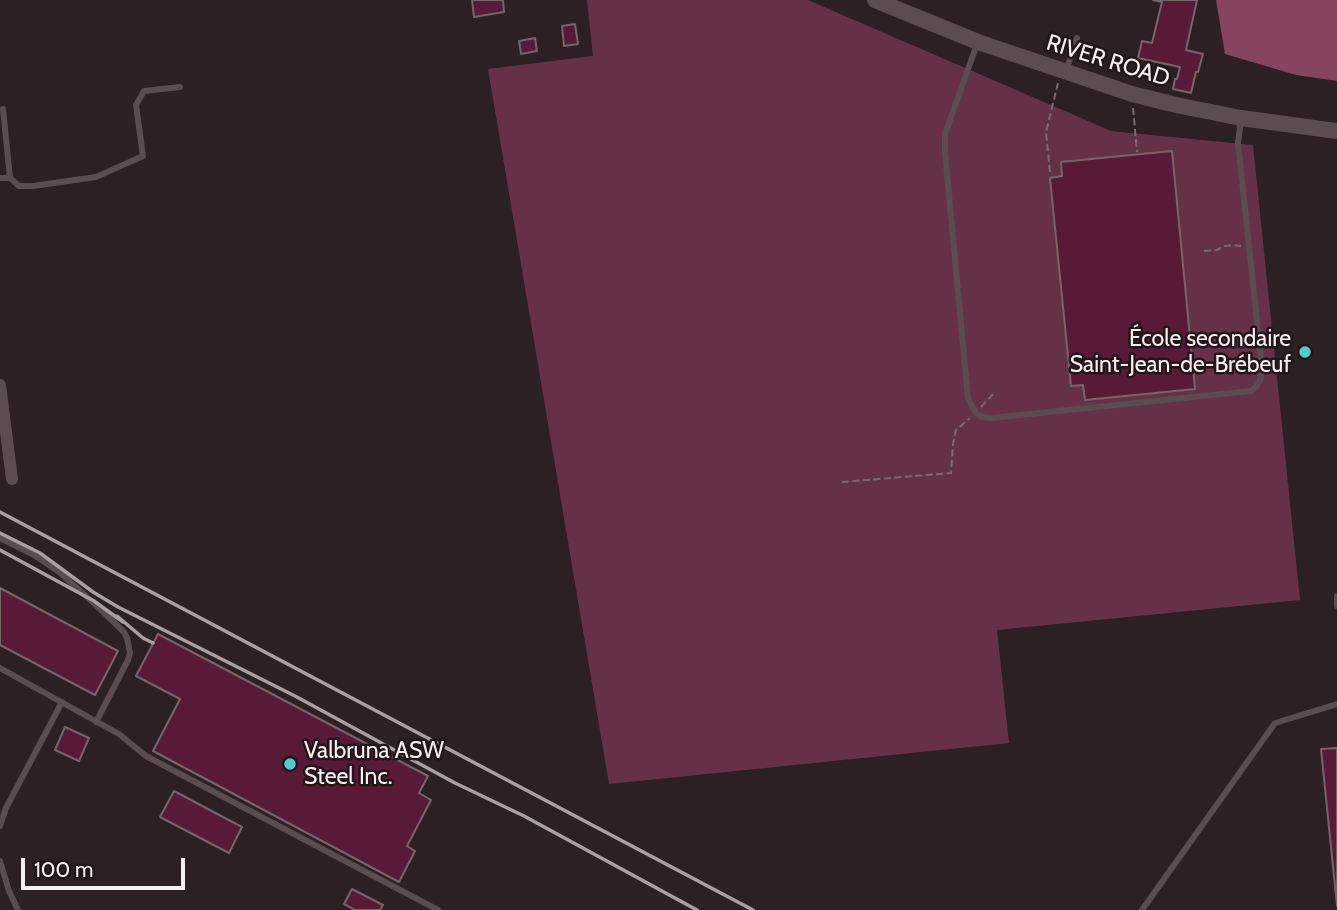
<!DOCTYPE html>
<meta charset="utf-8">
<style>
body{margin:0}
#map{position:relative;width:1337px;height:910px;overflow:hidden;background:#2c2024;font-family:Cabin,sans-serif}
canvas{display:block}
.scale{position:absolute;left:21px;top:858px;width:164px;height:32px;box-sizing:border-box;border:4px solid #f8eff2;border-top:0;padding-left:9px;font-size:21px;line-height:24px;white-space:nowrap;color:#f8eff2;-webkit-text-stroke:5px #22161a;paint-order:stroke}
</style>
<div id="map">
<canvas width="1337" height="910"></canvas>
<div class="scale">100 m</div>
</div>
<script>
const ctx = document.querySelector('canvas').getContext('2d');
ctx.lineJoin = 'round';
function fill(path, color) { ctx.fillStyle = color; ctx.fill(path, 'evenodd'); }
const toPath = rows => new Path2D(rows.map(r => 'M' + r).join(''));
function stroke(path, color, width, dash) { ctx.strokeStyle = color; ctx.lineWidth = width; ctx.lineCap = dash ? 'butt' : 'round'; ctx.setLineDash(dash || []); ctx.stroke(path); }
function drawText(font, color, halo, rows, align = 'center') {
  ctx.font = font + ' Cabin,sans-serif'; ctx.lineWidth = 5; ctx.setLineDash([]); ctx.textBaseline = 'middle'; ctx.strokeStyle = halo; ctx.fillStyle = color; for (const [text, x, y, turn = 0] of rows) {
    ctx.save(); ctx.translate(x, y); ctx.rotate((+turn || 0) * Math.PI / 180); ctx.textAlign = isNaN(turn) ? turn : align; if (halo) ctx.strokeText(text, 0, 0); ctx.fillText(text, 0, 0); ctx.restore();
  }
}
fill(toPath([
 [587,0,808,0,1111,131,1253,145,1300,600,997,630,1009,743,609,784,488,69,593,56]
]), '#663147');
fill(toPath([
 [1216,0,1337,0,1337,81,1296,75,1225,54]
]), '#87445f');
const building = toPath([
 [472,0,503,0,504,12,474,17,472,0],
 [1153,0,1197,0,1186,50,1203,54,1198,72,1196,72,1191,93,1173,89,1175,79,1177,79,1180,67,1138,58,1142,41,1152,43,1162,2,1153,0],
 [575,24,578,44,564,46,562,26,575,24],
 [535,38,537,51,521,54,519,41,535,38],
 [1172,151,1195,389,1085,400,1083,385,1071,386,1050,178,1062,176,1061,162,1172,151],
 [0,588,118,651,95,695,0,645,0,588],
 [158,634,428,776,419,793,431,800,407,846,415,851,399,882,153,751,180,699,136,676,158,634],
 [65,727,89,738,79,761,55,750,65,727],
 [1337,748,1337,906,1321,749,1337,748],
 [174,791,242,827,229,853,160,817,174,791],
 [352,889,383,905,380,910,355,910,344,904,352,889]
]);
fill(building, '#591a37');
stroke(building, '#74656a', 2);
stroke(toPath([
 [1133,108,1137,152],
 [1050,172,1046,132,1058,83],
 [1204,251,1217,250,1225,246,1233,245,1241,246],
 [981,407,995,392],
 [842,482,951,473,953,444,956,430,970,418]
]), '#776d70', 2, [7, 3.5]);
stroke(toPath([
 [977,44,945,134,945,152,968,399,976,413,982,417,991,418,1251,391,1257,386,1261,378,1262,368,1238,143,1241,120],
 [1066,71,1077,38],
 [0,178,10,178,3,109],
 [10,178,19,186,33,186,96,177,143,156,136,105,144,91,180,87],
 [0,538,34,555,58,571,97,606,124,632,127,638,130,653,128,660,96,722],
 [1337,596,1337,606],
 [0,668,119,734,146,756,438,910],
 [0,826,6,808,62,702],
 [0,861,9,891,18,910],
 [1142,910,1275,723,1337,704]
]), '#5a4c51', 6);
stroke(toPath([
 [0,385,12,479]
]), '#5a4c51', 12);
stroke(toPath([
 [875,0,978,42,1132,94,1176,105,1241,118,1337,131]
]), '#5a4c51', 16);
stroke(toPath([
 [0,512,753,910],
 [0,533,40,553,93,592,118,607,295,696,455,783,524,816,697,910],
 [0,550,94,601,123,622],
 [117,616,143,638,153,643]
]), '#a99fa2', 3.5);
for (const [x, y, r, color] of [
 [1305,352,7,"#53cdcb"],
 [290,764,7,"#53cdcb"]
]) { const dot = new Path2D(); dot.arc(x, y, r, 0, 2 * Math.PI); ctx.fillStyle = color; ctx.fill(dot); stroke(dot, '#22161a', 2.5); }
drawText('23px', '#f8eff2', '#22161a', [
 ["RIVER ROAD",1108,61,17]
]);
drawText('23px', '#f8eff2', '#22161a', [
 ["École secondaire",1291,339],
 ["Saint-Jean-de-Brébeuf",1291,365],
 ["Valbruna ASW",304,751,"left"],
 ["Steel Inc.",304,777,"left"]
], 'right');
</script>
